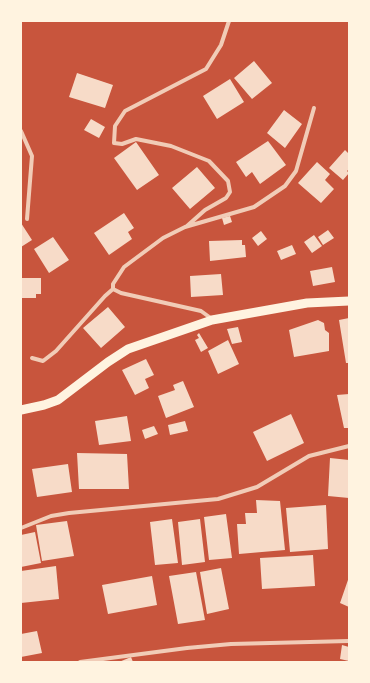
<!DOCTYPE html>
<style>
body{margin:0}
#map{position:relative;width:370px;height:683px;overflow:hidden;background:#c8553d;font-family:"IBM Plex Sans",sans-serif}
canvas{display:block}
.frame{position:absolute;inset:0;border:22px solid #fff3e0;pointer-events:none}
</style>
<div id="map">
<canvas width="370" height="683"></canvas>
<div class="frame"></div>
</div>
<script>
const ctx = document.querySelector('canvas').getContext('2d');
ctx.lineJoin = 'round';
function fill(path, color) { ctx.fillStyle = color; ctx.fill(path, 'evenodd'); }
const toPath = rows => new Path2D(rows.map(r => 'M' + r).join(''));
function stroke(path, color, width, dash) { ctx.strokeStyle = color; ctx.lineWidth = width; ctx.lineCap = dash ? 'butt' : 'round'; ctx.setLineDash(dash || []); ctx.stroke(path); }
fill(toPath([
 [254,61,272,83,252,99,234,78],
 [77,73,113,85,105,108,69,97],
 [230,79,244,102,217,119,203,96],
 [284,110,302,124,285,148,267,133],
 [91,119,105,127,99,138,84,130],
 [268,141,286,165,260,184,252,172,246,177,236,162],
 [136,142,159,175,137,190,114,158],
 [345,150,349,154,349,169,347,171,349,173,343,180,329,168],
 [317,162,330,174,325,180,334,189,321,203,298,183],
 [197,167,215,188,190,209,172,188],
 [124,213,134,228,128,232,132,239,109,255,94,233],
 [230,216,232,222,224,225,222,218],
 [21,223,32,240,21,247],
 [328,230,334,238,323,245,318,237],
 [261,231,267,239,258,246,252,238],
 [314,235,322,246,312,253,304,242],
 [53,237,69,260,49,273,34,249],
 [242,240,242,245,245,245,246,257,210,261,209,241],
 [292,245,296,254,281,260,277,251],
 [332,267,335,282,313,286,310,271],
 [221,274,223,295,191,297,190,276],
 [21,278,41,278,41,294,36,294,36,298,21,298],
 [108,307,125,327,101,348,83,328],
 [349,318,349,363,346,363,339,320],
 [318,320,324,323,325,330,329,333,329,351,294,357,289,330],
 [238,327,242,342,232,344,227,329],
 [199,333,208,348,201,352,195,340,199,338,197,335],
 [228,340,239,364,218,374,208,351],
 [146,359,154,375,145,379,149,388,135,395,122,370],
 [183,381,194,407,166,418,158,396,175,390,173,385],
 [349,394,349,428,344,428,337,395],
 [291,414,304,443,267,461,253,432],
 [127,416,131,441,99,445,95,421],
 [185,421,188,431,170,435,168,425],
 [154,426,158,434,145,439,142,430],
 [77,453,127,454,129,489,79,489],
 [330,458,349,460,349,498,328,496],
 [68,464,72,492,37,497,32,469],
 [256,500,280,501,285,550,239,554,237,524,246,524,245,513,257,513],
 [326,505,328,549,290,552,286,508],
 [226,514,232,558,209,560,204,517],
 [172,519,178,563,155,565,150,522],
 [200,519,205,562,182,565,178,522],
 [67,521,74,556,42,561,36,525],
 [35,532,41,563,21,567,21,535],
 [313,555,315,586,262,589,260,558],
 [56,566,59,599,21,603,21,571],
 [221,568,229,609,207,614,200,572],
 [196,572,205,620,178,624,169,576],
 [152,576,157,605,108,614,102,585],
 [349,577,349,607,340,603],
 [37,631,42,653,21,657,21,634],
 [342,645,349,647,349,661,340,659],
 [131,657,133,662,119,662]
]), '#f7dbc8');
stroke(toPath([
 [21,131,32,156,27,219],
 [187,226,205,210,226,198,230,192,228,181,209,161,171,146,136,139,122,144,114,143,115,126,125,111,206,69,221,45,229,21],
 [212,319,201,311,121,293,113,289,113,284,124,267,163,238,185,227,254,207,285,186,296,171,314,108],
 [32,358,43,361,56,351,105,296,113,289],
 [21,528,51,516,69,513,218,499,257,487,309,456,349,446],
 [80,662,187,648,231,644,349,641]
]), '#f1ccb7', 4);
stroke(toPath([
 [21,410,44,405,58,400,108,362,128,349,212,320,307,303,349,301]
]), '#fff3e0', 9);
</script>
